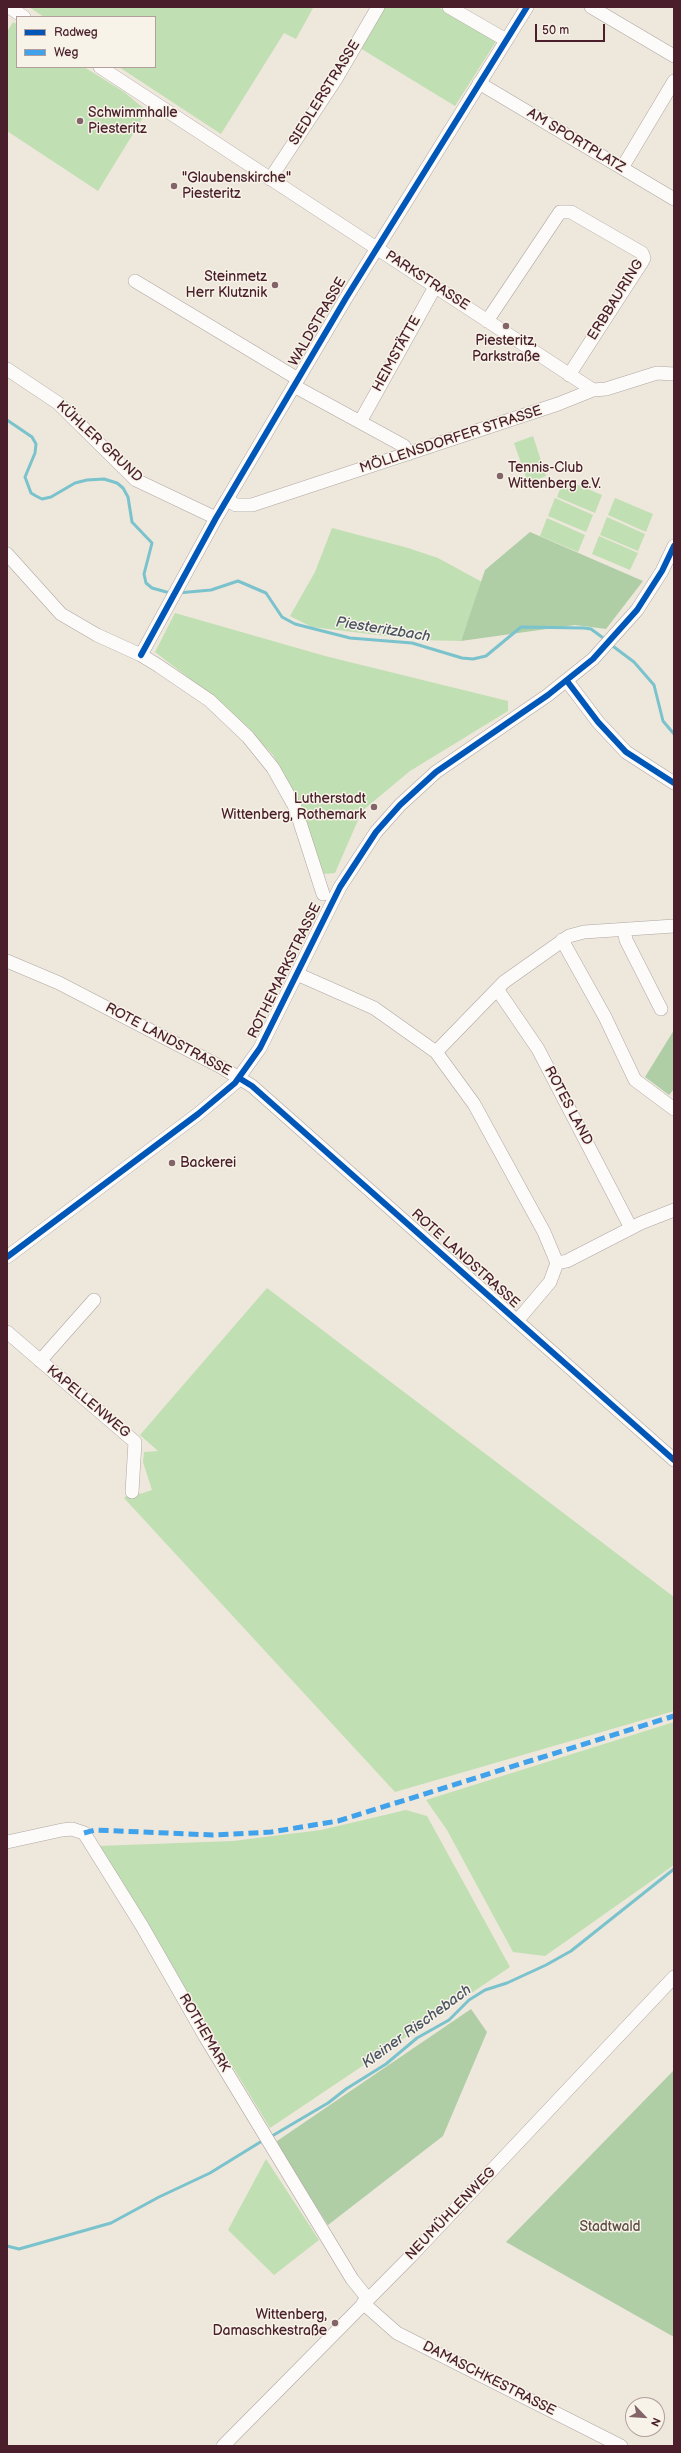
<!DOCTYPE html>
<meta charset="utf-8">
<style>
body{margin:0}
#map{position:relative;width:681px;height:2453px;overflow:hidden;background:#eee7dc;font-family:"Balsamiq Sans",sans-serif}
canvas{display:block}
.frame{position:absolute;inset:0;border:8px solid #4a1f2b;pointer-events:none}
.legend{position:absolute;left:16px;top:16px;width:140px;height:52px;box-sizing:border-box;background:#f7f3e8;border:1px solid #b29e9c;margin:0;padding:5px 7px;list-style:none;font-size:12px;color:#4a1f2b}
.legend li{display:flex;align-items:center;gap:8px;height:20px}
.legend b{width:20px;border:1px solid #b29e9c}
.north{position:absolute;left:625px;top:2397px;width:40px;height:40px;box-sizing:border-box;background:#f7f3e8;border:1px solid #b29e9c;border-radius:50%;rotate:115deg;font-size:11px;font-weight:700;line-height:16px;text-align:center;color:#4a1f2b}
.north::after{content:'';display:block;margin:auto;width:14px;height:18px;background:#836569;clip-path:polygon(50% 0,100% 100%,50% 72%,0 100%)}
.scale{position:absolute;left:535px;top:24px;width:70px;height:18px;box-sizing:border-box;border:2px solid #4a1f2b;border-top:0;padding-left:5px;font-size:12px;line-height:14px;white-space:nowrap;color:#4a1f2b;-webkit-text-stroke:3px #f7f3e8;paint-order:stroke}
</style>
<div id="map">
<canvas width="681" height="2453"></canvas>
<div class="frame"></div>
<ul class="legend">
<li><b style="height:5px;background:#0057b8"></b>Radweg</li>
<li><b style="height:5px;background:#40a2eb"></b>Weg</li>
</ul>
<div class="north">N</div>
<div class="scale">50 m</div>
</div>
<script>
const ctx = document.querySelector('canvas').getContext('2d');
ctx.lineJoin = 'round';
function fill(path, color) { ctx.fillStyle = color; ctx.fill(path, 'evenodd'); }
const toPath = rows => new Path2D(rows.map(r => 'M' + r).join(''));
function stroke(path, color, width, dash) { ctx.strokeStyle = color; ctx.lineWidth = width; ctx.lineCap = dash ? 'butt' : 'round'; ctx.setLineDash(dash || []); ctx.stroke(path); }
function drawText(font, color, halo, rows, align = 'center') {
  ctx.font = font + ' "Balsamiq Sans",sans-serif'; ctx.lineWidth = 3; ctx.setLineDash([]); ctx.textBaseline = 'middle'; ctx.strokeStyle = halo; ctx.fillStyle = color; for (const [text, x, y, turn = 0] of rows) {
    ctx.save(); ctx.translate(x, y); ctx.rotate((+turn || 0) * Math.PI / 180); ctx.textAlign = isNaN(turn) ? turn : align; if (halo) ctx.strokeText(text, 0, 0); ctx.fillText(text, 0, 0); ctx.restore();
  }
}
fill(toPath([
 [29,7,312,7,313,8,296,39,284,33,221,134,119,67,155,67,155,17,44,17],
 [384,7,438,7,497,40,455,106,360,48],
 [13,22,17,24,17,67,84,67,124,92,147,111,98,191,7,131,7,32],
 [533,436,546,476,528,483,514,443],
 [564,479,602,495,595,513,557,497],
 [555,498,593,515,586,532,548,516],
 [615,498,653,514,646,532,608,515],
 [607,517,645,534,638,551,600,535],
 [547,518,585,535,578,552,540,536],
 [332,528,408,548,438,558,482,582,461,641,419,640,312,627,290,616,315,572],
 [599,536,638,553,630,570,592,554],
 [175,613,325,656,508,701,508,711,410,771,362,811,335,873,324,874,298,800,273,755,223,704,155,652],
 [267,1288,674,1597,674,1711,395,1792,124,1498,135,1490,140,1494,152,1490,143,1462,144,1452,158,1451,140,1435],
 [674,1722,674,1865,545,1956,513,1952,447,1830,426,1800],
 [406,1810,427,1816,510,1967,270,2128,98,1846,233,1841,321,1830],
 [266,2159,319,2240,274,2275,228,2230]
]), '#c0dfb2');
fill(toPath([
 [530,532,643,581,606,629,575,625,461,641,485,570],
 [674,1030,674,1089,669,1095,645,1077],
 [471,2009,487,2032,443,2136,328,2225,282,2153,277,2141],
 [674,2070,674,2337,506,2242]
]), '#afcea6');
stroke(toPath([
 [7,420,32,437,36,444,35,453,25,477,31,493,36,496,42,499,51,497,75,483,87,480,104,479,117,483,123,488,128,497,132,522,152,543,144,574,146,583,152,588,170,593],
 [178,593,211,590,238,581,266,593,282,617,295,624,350,638,412,643,462,658,473,659,486,656,521,627,584,628,591,629,606,640],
 [610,644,634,662,654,685,663,721,674,734],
 [272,2136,328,2103,346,2089,386,2064,417,2038,449,2020,469,2000,485,1990,507,1983,546,1965,571,1951,674,1869],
 [7,2246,19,2249,111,2223,159,2197,210,2173,262,2141]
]), '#7ac3cd', 3);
const minor = toPath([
 [9,7,24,17],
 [449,7,506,40],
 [591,7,674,56],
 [100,67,593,390],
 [479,83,674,199],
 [622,168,674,81],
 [270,179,336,79,378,7],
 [135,281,298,379],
 [487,321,560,212,571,212,642,253,644,258,642,262,569,375],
 [7,369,58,403,136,480,216,518],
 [294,386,404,446,408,454],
 [360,422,435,287],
 [227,500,236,505,252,505,558,404,593,390,606,389,657,373,674,374],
 [7,554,61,614,97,635,141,655,159,666,209,700,248,737,273,768,295,807,323,894],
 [141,655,216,518,346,298,527,7],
 [567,681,598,722,626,752,674,783],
 [624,930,626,940,661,1009],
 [562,940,605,1017,635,1080,674,1109],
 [7,961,59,983,221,1067,252,1086,674,1460],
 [297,974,374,1008,436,1052,474,1104,544,1232,557,1263],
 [497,989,538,1049,631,1228],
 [436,1052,504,982,569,936,584,932,674,926],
 [7,1257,198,1114,235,1083,260,1048,340,887,376,832,400,805,436,772,548,695,593,659,637,610,662,571,674,546],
 [517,1321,550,1282,557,1263,567,1261,641,1223,674,1210],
 [7,1332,135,1442,132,1492],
 [40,1361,94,1300],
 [7,1842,62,1830,72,1829,84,1833,142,1926,206,2038,352,2279,368,2299],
 [363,2303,397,2333,621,2446],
 [223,2446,411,2256,674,1977]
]);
stroke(minor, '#afa6a1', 14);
stroke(minor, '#fcfbfa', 13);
stroke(toPath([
 [84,1833,95,1830,213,1835,271,1832,338,1821,674,1716]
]), '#40a2eb', 5, [10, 5]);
stroke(toPath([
 [141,655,216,518,346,298,527,7],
 [567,681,598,722,626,752,674,783],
 [239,1078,252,1086,674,1460],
 [7,1257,198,1114,235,1083,260,1048,340,887,376,832,400,805,436,772,548,695,593,659,637,610,662,571,674,546]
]), '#0057b8', 6);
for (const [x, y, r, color] of [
 [80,121,4,"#836569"],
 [174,186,4,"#836569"],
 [275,285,4,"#836569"],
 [506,326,4,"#836569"],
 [500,476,4,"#836569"],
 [374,807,4,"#836569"],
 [172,1163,4,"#836569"],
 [335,2323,4,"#836569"]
]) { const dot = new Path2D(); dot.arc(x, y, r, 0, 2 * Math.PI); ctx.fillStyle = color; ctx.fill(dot); stroke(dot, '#f7f3e8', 1.5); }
drawText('14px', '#4a1f2b', '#f7f3e8', [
 ["SIEDLERSTRASSE",325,93,-58],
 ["AM SPORTPLATZ",576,141,31],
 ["PARKSTRASSE",427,281,33],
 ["ERBBAURING",616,300,-58],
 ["WALDSTRASSE",318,322,-60],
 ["HEIMSTÄTTE",397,354,-61],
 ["MÖLLENSDORFER STRASSE",451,440,-18],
 ["KÜHLER GRUND",99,442,43],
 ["ROTHEMARKSTRASSE",285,971,-64],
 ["ROTE LANDSTRASSE",168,1040,28],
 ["ROTES LAND",568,1106,62],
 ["ROTE LANDSTRASSE",465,1259,42],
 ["KAPELLENWEG",88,1402,40],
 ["ROTHEMARK",204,2033,60],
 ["NEUMÜHLENWEG",451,2214,-46],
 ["DAMASCHKESTRASSE",489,2379,27]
]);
drawText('14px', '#4a1f2b', '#f7f3e8', [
 ["Schwimmhalle",88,113],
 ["Piesteritz",88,129],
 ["\"Glaubenskirche\"",182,178],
 ["Piesteritz",182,194],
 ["Steinmetz",267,277,"right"],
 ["Herr Klutznik",267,293,"right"],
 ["Piesteritz,",506,341,"center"],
 ["Parkstraße",506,357,"center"],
 ["Tennis-Club",508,468],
 ["Wittenberg e.V.",508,484],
 ["Lutherstadt",366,799,"right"],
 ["Wittenberg, Rothemark",366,815,"right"],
 ["Backerei",180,1163],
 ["Wittenberg,",327,2315,"right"],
 ["Damaschkestraße",327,2331,"right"]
], 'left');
drawText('14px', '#5e4e44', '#f7f3e8', [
 ["Stadtwald",610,2227]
]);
drawText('italic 15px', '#495361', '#f7f3e8', [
 ["Piesteritzbach",383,630,9],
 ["Kleiner Rischebach",417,2027,-36]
]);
</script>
